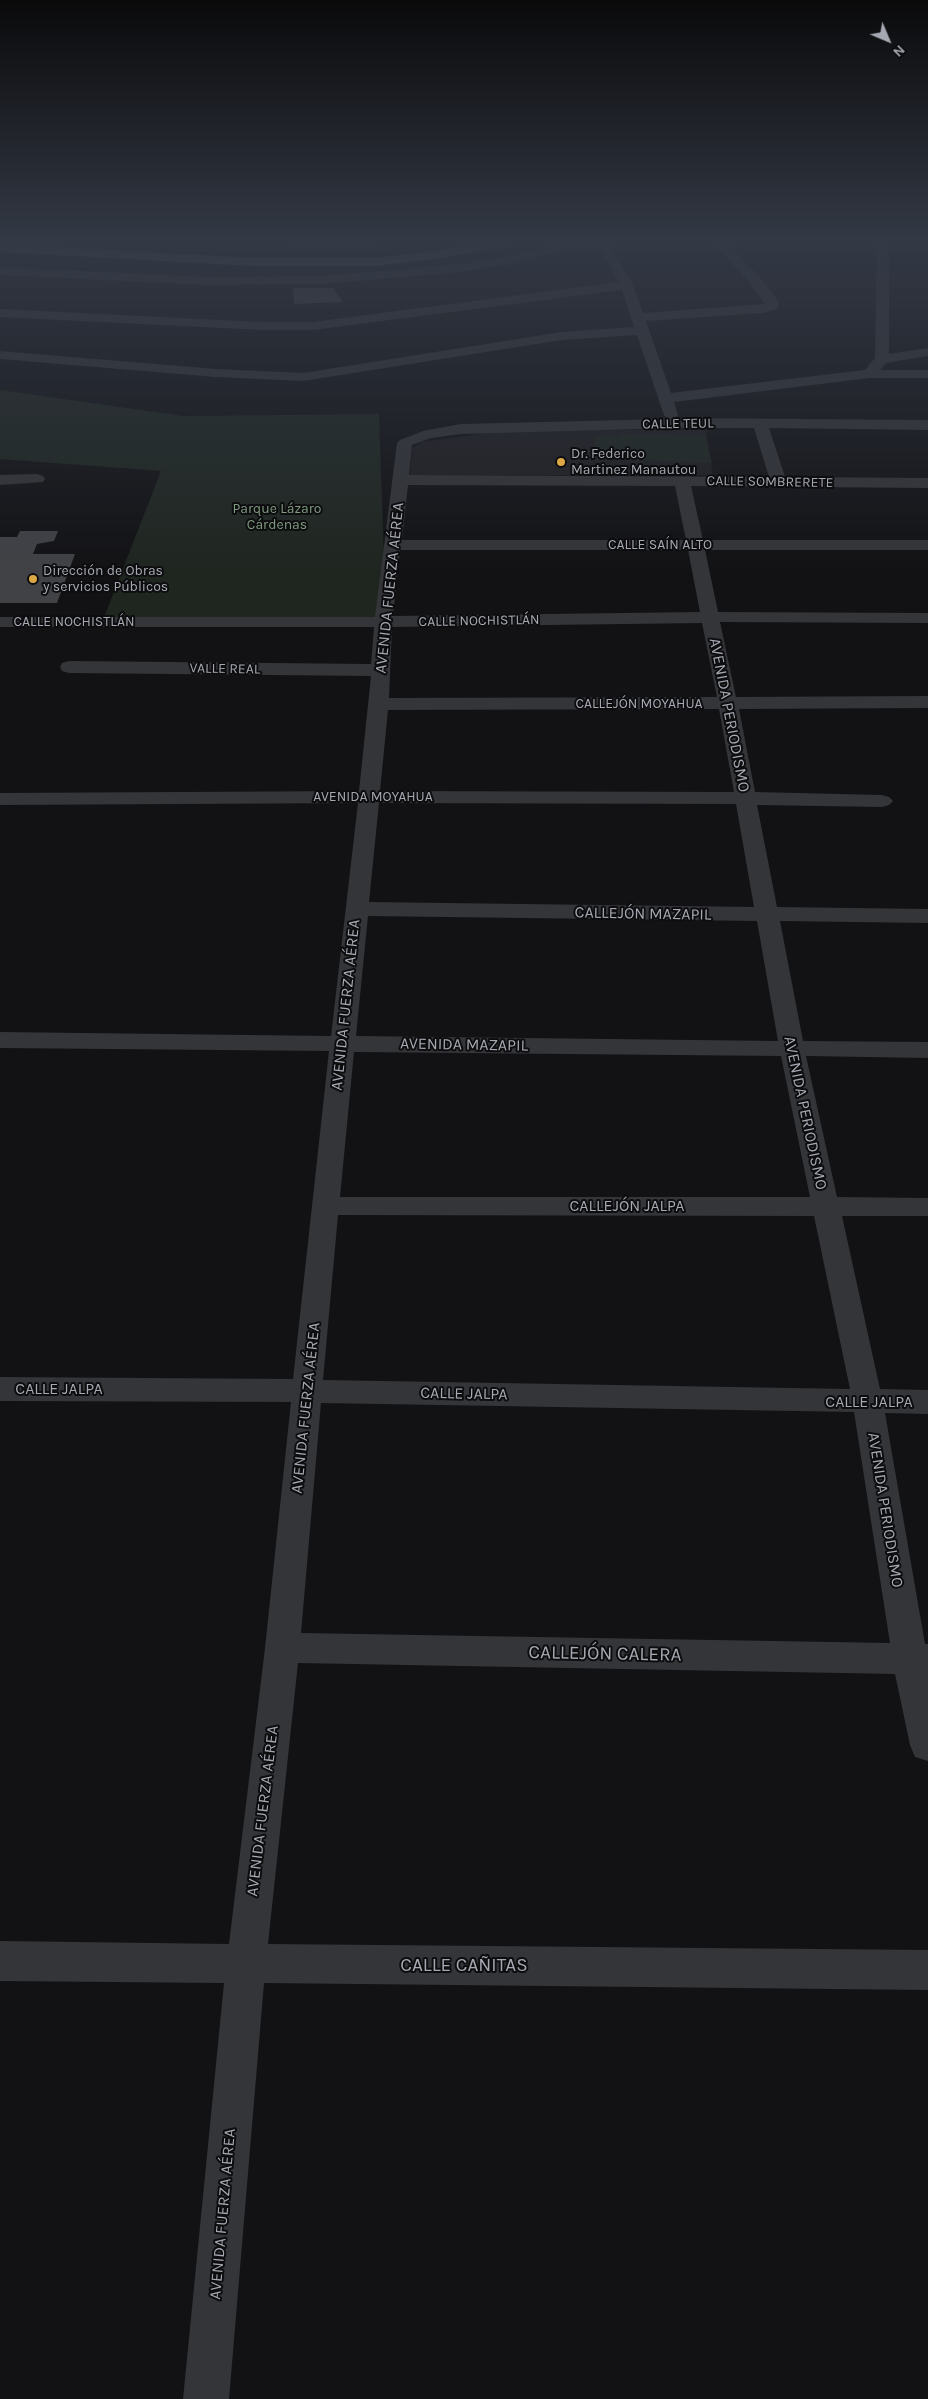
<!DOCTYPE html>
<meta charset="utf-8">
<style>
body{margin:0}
#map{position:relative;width:928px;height:2399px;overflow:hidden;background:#121214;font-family:Karla,sans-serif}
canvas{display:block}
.north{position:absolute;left:863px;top:15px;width:50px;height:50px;-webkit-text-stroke:4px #0d0d0f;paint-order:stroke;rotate:135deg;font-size:14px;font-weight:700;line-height:20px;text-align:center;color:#a6a9b2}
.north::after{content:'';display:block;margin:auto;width:18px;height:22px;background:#a6a9b2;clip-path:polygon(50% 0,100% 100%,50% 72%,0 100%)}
</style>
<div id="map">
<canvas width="928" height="2399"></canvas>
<div class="north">N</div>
</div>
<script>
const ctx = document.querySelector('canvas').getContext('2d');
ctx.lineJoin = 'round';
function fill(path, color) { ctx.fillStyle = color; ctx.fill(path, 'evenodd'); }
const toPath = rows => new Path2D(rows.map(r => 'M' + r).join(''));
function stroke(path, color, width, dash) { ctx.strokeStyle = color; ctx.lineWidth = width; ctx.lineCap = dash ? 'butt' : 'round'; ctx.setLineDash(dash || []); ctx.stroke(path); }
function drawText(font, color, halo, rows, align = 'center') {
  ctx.font = font + ' Karla,sans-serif'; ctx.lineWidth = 4; ctx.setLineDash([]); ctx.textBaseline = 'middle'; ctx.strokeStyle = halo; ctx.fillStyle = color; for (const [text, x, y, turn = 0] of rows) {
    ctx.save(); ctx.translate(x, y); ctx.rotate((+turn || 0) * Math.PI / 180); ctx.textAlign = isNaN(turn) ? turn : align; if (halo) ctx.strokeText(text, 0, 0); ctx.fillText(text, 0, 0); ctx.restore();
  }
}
fill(toPath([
 [516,429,706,430,713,475,410,475,412,448,422,442]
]), '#1f1e21');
fill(toPath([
 [0,390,183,416,379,414,386,620,103,620,161,471,0,459],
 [621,434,705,435,712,463,597,459,594,436,621,436]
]), '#1f2620');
fill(toPath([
 [293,288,333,288,343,302,294,304],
 [20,531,58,531,54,541,37,544,33,554,75,554,57,603,0,603,0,537,17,537]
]), '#414246');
fill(toPath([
 [575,240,596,240,594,243,503,265,461,272,322,284,206,285,0,275,0,267,206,277,322,276,461,264,503,257,575,240],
 [597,240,609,240,611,248,633,285,643,313,765,304,750,283,710,240,723,240,760,277,779,302,777,309,763,313,646,321,671,393,865,370,875,358,877,240,889,240,889,354,928,348,928,356,886,363,880,370,928,370,928,378,869,378,674,402,678,415,675,418,928,420,928,430,769,428,785,477,928,478,928,488,691,486,703,540,928,540,928,550,705,550,718,612,928,613,928,623,720,622,736,697,928,696,928,708,739,709,755,792,882,795,889,797,893,801,889,805,882,807,757,805,777,907,928,909,928,923,780,921,803,1041,928,1042,928,1058,806,1056,837,1197,928,1198,928,1216,842,1216,880,1389,928,1390,928,1414,885,1413,925,1644,928,1644,928,1761,915,1757,910,1745,895,1674,298,1663,268,1944,928,1950,928,1990,264,1983,229,2399,183,2399,224,1983,0,1981,0,1941,229,1944,265,1648,291,1402,0,1401,0,1377,293,1379,329,1051,0,1048,0,1032,331,1036,358,803,0,805,0,793,359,791,371,676,69,673,62,671,60,667,62,663,69,661,371,664,374,627,0,627,0,617,375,617,397,443,400,440,423,431,461,424,668,419,664,415,637,335,562,340,303,381,216,377,0,359,0,351,216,369,303,373,562,332,634,327,622,290,313,330,262,330,0,317,0,309,262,322,313,322,619,282,599,248,597,240],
 [673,428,754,428,769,477,409,475,412,445,431,438,461,434,673,428],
 [408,485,675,486,686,540,402,540,408,485],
 [400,550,688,550,700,612,393,616,400,550],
 [702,623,717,697,389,698,392,627,702,623],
 [719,709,734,792,380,791,388,710,719,709],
 [379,803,736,804,754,907,369,902,379,803],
 [368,916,757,921,778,1041,356,1036,368,916],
 [354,1052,781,1056,810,1197,340,1197,354,1052],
 [338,1215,814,1216,850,1389,323,1380,338,1215],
 [321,1403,854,1412,890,1643,301,1633,321,1403],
 [37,474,43,476,45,479,43,482,0,485,0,475,37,474]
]), '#343538');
fill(toPath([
 [320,240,391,240,385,244,294,249,288,245,294,241,320,240],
 [496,240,520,240,514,244,443,258,375,266,253,266,0,252,0,244,253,258,375,258,443,250,496,240]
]), '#606369');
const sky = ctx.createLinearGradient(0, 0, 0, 576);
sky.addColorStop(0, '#0a0a0b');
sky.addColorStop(0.42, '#333945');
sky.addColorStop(1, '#33394500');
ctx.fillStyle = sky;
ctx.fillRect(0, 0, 928, 576);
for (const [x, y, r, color] of [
 [561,462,5,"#dba843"],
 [33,579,5,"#dba843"]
]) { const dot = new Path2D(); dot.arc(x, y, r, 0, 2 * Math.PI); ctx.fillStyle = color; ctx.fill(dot); stroke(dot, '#0d0d0f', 2); }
drawText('14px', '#a6a9b2', '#0d0d0f', [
 ["CALLE TEUL",678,424,-1],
 ["CALLE SOMBRERETE",770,482,1],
 ["CALLE SAÍN ALTO",660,545],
 ["CALLE NOCHISTLÁN",479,621,-1],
 ["CALLE NOCHISTLÁN",74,622],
 ["VALLE REAL",225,669,1],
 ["CALLEJÓN MOYAHUA",639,704],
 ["AVENIDA MOYAHUA",373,797]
]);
drawText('14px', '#a6a9b2', '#0d0d0f', [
 ["Dr. Federico",571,454],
 ["Martinez Manautou",571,470],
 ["Dirección de Obras",43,571],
 ["y servicios Públicos",43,587]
], 'left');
drawText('14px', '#7f9b80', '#0d0d0f', [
 ["Parque Lázaro",277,509],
 ["Cárdenas",277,525]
]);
drawText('16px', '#a6a9b2', '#0d0d0f', [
 ["AVENIDA FUERZA AÉREA",390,588,-84],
 ["AVENIDA PERIODISMO",729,715,79],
 ["CALLEJÓN MAZAPIL",643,914,1],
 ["AVENIDA FUERZA AÉREA",346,1005,-84],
 ["AVENIDA MAZAPIL",464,1045,1],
 ["AVENIDA PERIODISMO",805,1113,78],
 ["CALLEJÓN JALPA",627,1206],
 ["CALLE JALPA",59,1389],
 ["CALLE JALPA",464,1394,1],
 ["CALLE JALPA",869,1402],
 ["AVENIDA FUERZA AÉREA",306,1408,-84],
 ["AVENIDA PERIODISMO",885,1510,81],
 ["AVENIDA FUERZA AÉREA",263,1811,-83],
 ["AVENIDA FUERZA AÉREA",223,2214,-85]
]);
drawText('19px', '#a6a9b2', '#0d0d0f', [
 ["CALLEJÓN CALERA",605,1654,1],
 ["CALLE CAÑITAS",464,1966]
]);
</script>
